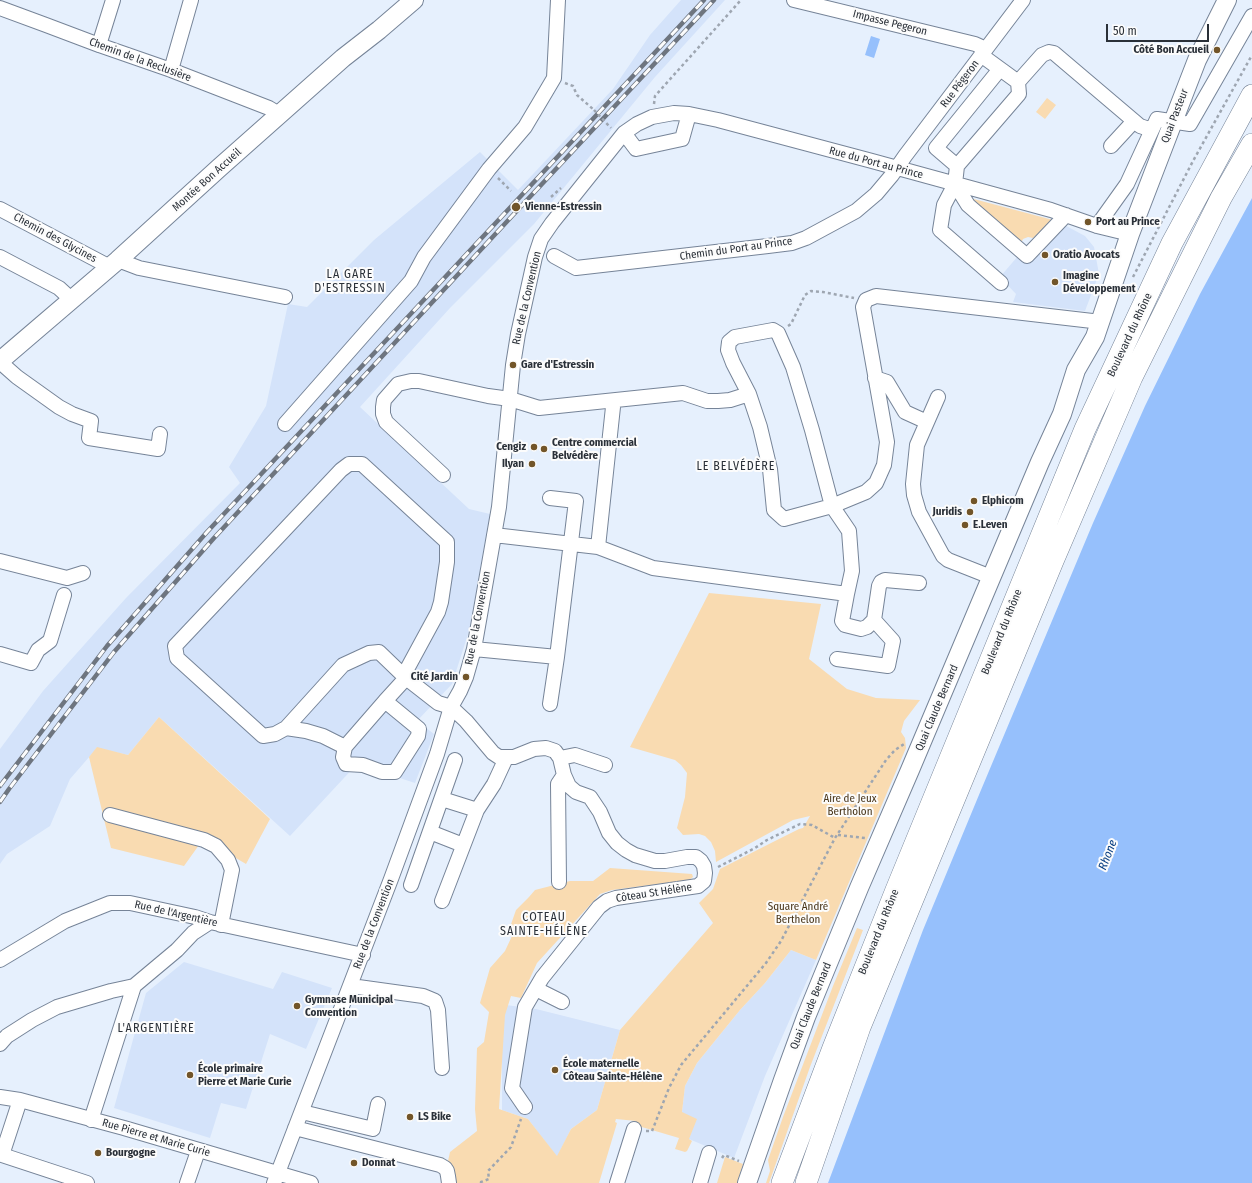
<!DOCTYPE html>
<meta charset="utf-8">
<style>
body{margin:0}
#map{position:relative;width:1252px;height:1183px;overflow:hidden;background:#e6f0fd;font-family:"Fira Sans Condensed",sans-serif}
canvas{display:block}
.scale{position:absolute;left:1106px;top:24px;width:103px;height:18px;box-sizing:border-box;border:2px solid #2a3038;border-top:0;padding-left:5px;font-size:12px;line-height:14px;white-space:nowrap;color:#2a3038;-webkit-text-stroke:3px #fcfcfc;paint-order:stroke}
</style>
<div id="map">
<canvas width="1252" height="1183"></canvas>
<div class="scale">50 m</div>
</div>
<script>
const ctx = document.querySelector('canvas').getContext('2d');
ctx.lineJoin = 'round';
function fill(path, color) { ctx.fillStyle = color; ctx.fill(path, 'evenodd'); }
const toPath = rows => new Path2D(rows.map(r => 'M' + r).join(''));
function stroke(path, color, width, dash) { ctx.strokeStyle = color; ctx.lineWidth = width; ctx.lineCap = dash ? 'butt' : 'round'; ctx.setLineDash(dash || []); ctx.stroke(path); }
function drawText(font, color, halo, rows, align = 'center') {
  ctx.font = font + ' "Fira Sans Condensed",sans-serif'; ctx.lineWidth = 4; ctx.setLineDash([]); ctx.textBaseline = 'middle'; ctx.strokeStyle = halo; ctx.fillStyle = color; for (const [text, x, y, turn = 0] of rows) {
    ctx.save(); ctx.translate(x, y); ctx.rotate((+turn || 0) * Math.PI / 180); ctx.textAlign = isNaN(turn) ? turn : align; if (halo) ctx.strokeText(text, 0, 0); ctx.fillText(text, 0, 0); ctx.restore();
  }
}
fill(toPath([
 [681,0,725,0,655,77,534,224,450,308,360,407,469,509,490,514,469,631,452,684,417,721,434,734,415,783,357,764,290,836,159,717,128,755,97,748,70,779,50,826,7,854,0,864,0,749,43,691,126,598,240,483,229,467,266,406,288,304,307,307,374,240,480,152,518,190,613,89,650,35],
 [1055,220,1085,236,1094,247,1099,274,1085,311,1013,302,1016,294,1000,277,1018,256],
 [791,950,816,960,765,1076,734,1158,689,1139,682,1112,685,1086,697,1063,740,1010,765,983],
 [184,962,273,989,282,972,332,988,306,1049,270,1034,246,1109,221,1103,210,1138,114,1108,146,993],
 [506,1005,536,1009,620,1030,597,1110,571,1129,557,1157,528,1119,502,1110,502,1026]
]), '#d4e3fa');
fill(toPath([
 [1047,98,1056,105,1045,119,1036,112],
 [970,198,1053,220,1033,238,1028,237,1023,239,1020,245],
 [709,593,821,604,809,659,847,689,876,698,920,700,904,721,901,732,905,738,906,748,816,960,791,950,765,983,740,1010,697,1063,685,1086,682,1112,697,1119,689,1139,692,1141,687,1151,685,1152,675,1149,679,1138,635,1125,636,1121,616,1119,615,1122,617,1123,599,1183,454,1183,452,1172,448,1161,450,1152,477,1131,475,1109,477,1048,484,1042,489,1012,480,1003,490,968,505,951,512,936,509,930,516,910,529,897,535,890,570,881,593,881,610,868,692,874,693,877,689,880,612,890,600,894,537,963,521,998,511,996,505,1015,499,1109,528,1119,557,1156,571,1129,597,1110,620,1030,713,923,699,903,713,889,720,869,773,842,799,829,803,828,810,816,793,820,716,862,715,851,711,842,705,836,699,834,683,835,677,828,685,797,687,773,681,765,675,760,630,747],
 [159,717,270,819,246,864,224,851,199,845,184,866,111,848,89,757,97,747,128,755],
 [857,928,863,930,810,1067,769,1183,766,1183,770,1171,768,1160,783,1117,833,986],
 [725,1157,743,1164,737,1183,717,1183]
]), '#f9dbb1');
fill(toPath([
 [871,36,880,39,874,58,865,55],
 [1252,198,1252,1183,828,1183,923,930,981,790,1093,523,1145,406,1200,294]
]), '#96c0fc');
const minor = toPath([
 [794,0,975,44,986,49],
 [0,8,46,25,99,45,171,70,269,108,279,114],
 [99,45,113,0],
 [981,55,1018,82],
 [171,70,191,0],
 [624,133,636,149,682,139,689,114],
 [1111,146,1134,121],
 [957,166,936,148,1000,69],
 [955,184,968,205,1027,256,1066,215],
 [0,209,110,267],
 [1097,226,1127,184,1157,119,1190,124,1252,16],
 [554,256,576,268,768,246,792,243,806,238,856,211,876,194,892,175,905,156,1023,0],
 [0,257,59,288,72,300],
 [118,260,139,268,285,297],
 [1001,283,940,230,944,205,955,184,957,166,1019,94,1018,82,1042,55,1049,52,1054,53,1140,126,1152,130],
 [0,362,17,377,59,407,72,414,91,421,89,438,158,449,160,434],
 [875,378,887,382,905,412,927,422],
 [749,394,733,363,728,350,729,342,735,337,773,330,778,333,793,367,812,430,832,506,866,492,876,483,884,465,887,442,863,307,866,300,876,296,1101,322],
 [938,397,917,445,913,484,914,495,919,512,943,556,948,560,991,577],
 [285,424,411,281,424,257,489,169,525,127,554,78,558,0],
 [443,475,386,422,383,414,383,407,384,400,398,384,411,381,419,381,488,396,510,399,539,408,683,393,707,401,718,401,730,400,749,394,760,427,770,469,774,510,784,519,832,506,849,531,852,571,847,594,653,568,598,547,494,535],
 [598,547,613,407,612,401],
 [0,561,67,578,83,573],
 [847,594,842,621,845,625,861,629,867,627,874,620,879,586,881,582,885,580,919,583],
 [474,649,557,657,576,501,550,498],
 [0,654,31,663,38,650,50,641,64,595],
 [837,659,888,666,893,641,874,620],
 [385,701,419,729,418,736,395,772,382,772,363,765,346,764,343,757,345,747,385,701,406,678,379,652,369,653,343,665,286,728,275,734,263,736,177,658,175,646,341,470,349,464,362,464,447,542,447,562,441,602,438,612,406,671,406,678,438,703,451,707,466,721,493,753,499,757,514,757,534,749,546,748,555,751,560,758,564,775,569,786,576,792,590,797,600,812,609,833,617,843,626,850,635,855,655,861,665,861,687,857,696,857,701,861,704,866,705,873,704,881,698,886,616,898,607,901,599,907,542,978,525,1007,512,1088,525,1107],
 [550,704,557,657],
 [286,728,306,731,323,736,345,747],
 [560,758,575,755,605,765],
 [442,799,477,810],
 [110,815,204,840,216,846,228,860,232,870,221,925],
 [430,832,463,845],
 [559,882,558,784,564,775],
 [411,885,455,760],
 [442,901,477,810,494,784,506,758],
 [0,960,65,921,110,903,130,903,195,917,210,922,363,955],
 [351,986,423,996,435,1001,438,1010,442,1068],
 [536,989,562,1002],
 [0,1044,7,1036,32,1020,57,1007,111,991,134,986,177,950,193,933,210,922],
 [0,1097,20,1100,124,1128,311,1183],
 [20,1100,2,1155,87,1183],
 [302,1112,373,1129,378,1104],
 [91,1120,134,986],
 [295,1128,440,1165,445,1168,447,1171,448,1176,449,1183],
 [187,1183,198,1151],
 [274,1183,391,879,437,754,451,707,460,691,466,677,474,649,499,507,513,365,518,334,535,257,541,239,552,223,624,133,637,124,652,117,674,113,689,114,718,120,872,161,1051,210,1097,226,1130,234],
 [617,1183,634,1129],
 [700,1183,709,1153]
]);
const major = toPath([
 [0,361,118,260,219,168,343,58,379,30,414,0],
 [747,1183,783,1080,806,1017,859,888,910,770,1040,462,1062,414,1076,370,1095,337,1130,234,1173,122,1197,60,1227,0]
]);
const highway = toPath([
 [782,1183,833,1048,896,890,1085,429,1172,243,1252,95],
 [806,1183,860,1027,1053,561,1132,377,1221,198,1252,144]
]);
stroke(minor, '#768498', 16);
stroke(major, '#768498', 20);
stroke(highway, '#768498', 22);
stroke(toPath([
 [565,83,573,86,577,95,594,110],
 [654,104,655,96,741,0],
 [498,178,511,191],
 [551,197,561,188],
 [1133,277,1193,161,1252,55],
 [788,326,791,324,805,295,811,291,823,292,854,298],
 [838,835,865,838],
 [718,867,755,848,767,840,800,824,812,825,835,838],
 [646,1131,652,1131,669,1088,681,1065,766,963,781,941,835,838,886,760,895,750,904,744],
 [722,1158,724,1155,739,1161],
 [481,1183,481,1182,489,1179,488,1171,511,1147,521,1119]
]), '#9ea6b1', 2.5, [3, 3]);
stroke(minor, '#fff', 14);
stroke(major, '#fff', 18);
stroke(highway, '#fff', 21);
const rail = toPath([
 [0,786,107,646,207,532,704,0],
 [0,802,9,789,114,652,214,538,513,215,714,0]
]);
stroke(rail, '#6e757f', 4.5);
stroke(rail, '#fcfcfc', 3, [9]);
stroke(toPath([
 [594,110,611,128]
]), '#9ea6b1', 2.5, [3, 3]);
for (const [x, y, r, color] of [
 [1217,50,4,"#725529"],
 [516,207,5,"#725529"],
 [1088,222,4,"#725529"],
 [1045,255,4,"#725529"],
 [1055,282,4,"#725529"],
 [513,365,4,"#725529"],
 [534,447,4,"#725529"],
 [544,449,4,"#725529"],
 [532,464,4,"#725529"],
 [974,501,4,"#725529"],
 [970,512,4,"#725529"],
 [965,525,4,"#725529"],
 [466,677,4,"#725529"],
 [297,1006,4,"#725529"],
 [555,1070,4,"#725529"],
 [190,1075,4,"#725529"],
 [410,1117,4,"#725529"],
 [98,1153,4,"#725529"],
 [354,1163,4,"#725529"]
]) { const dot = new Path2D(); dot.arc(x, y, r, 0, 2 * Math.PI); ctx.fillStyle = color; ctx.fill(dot); stroke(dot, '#fcfcfc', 1.5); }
drawText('11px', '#2a3038', '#fcfcfc', [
 ["Impasse Pegeron",890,23,14],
 ["Chemin de la Reclusière",140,60,20],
 ["Rue Pégeron",960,84,-53],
 ["Quai Pasteur",1175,116,-69],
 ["Rue du Port au Prince",876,163,15],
 ["Montée Bon Accueil",207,180,-42],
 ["Chemin des Glycines",55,238,28],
 ["Chemin du Port au Prince",736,249,-8],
 ["Rue de la Convention",527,298,-77],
 ["Boulevard du Rhône",1130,335,-65],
 ["Rue de la Convention",478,618,-79],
 ["Boulevard du Rhône",1002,632,-68],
 ["Quai Claude Bernard",937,708,-67],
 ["Côteau St Hélène",654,893,-9],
 ["Rue de l'Argentière",176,914,13],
 ["Rue de la Convention",374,924,-69],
 ["Boulevard du Rhône",879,932,-68],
 ["Quai Claude Bernard",811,1006,-68],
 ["Rue Pierre et Marie Curie",156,1138,16]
]);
drawText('bold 11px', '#2a3038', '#fcfcfc', [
 ["Côté Bon Accueil",1209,50,"right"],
 ["Vienne-Estressin",525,207],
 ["Port au Prince",1096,222],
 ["Oratio Avocats",1053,255],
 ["Imagine",1063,276],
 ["Développement",1063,289],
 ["Gare d'Estressin",521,365],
 ["Centre commercial",552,443],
 ["Belvédère",552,456],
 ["Cengiz",526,447,"right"],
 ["Ilyan",524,464,"right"],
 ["Elphicom",982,501],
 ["Juridis",962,512,"right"],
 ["E.Leven",973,525],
 ["Cité Jardin",458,677,"right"],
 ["Gymnase Municipal",305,1000],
 ["Convention",305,1013],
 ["École maternelle",563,1064],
 ["Côteau Sainte-Hélène",563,1077],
 ["École primaire",198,1069],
 ["Pierre et Marie Curie",198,1082],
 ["LS Bike",418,1117],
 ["Bourgogne",106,1153],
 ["Donnat",362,1163]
], 'left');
drawText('11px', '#473317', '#fcfcfc', [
 ["Aire de Jeux",850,799],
 ["Bertholon",850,812],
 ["Square André",798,907],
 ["Berthelon",798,920]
]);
ctx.letterSpacing = '1px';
drawText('12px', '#2a3038', '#fcfcfc', [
 ["LA GARE",350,275],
 ["D'ESTRESSIN",350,289],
 ["LE BELVÉDÈRE",736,467],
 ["COTEAU",544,918],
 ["SAINTE-HÉLÈNE",544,932],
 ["L'ARGENTIÈRE",156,1029]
]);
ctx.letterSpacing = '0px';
drawText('italic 12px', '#0a4084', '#fcfcfc', [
 ["Rhone",1108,855,-69]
]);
</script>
